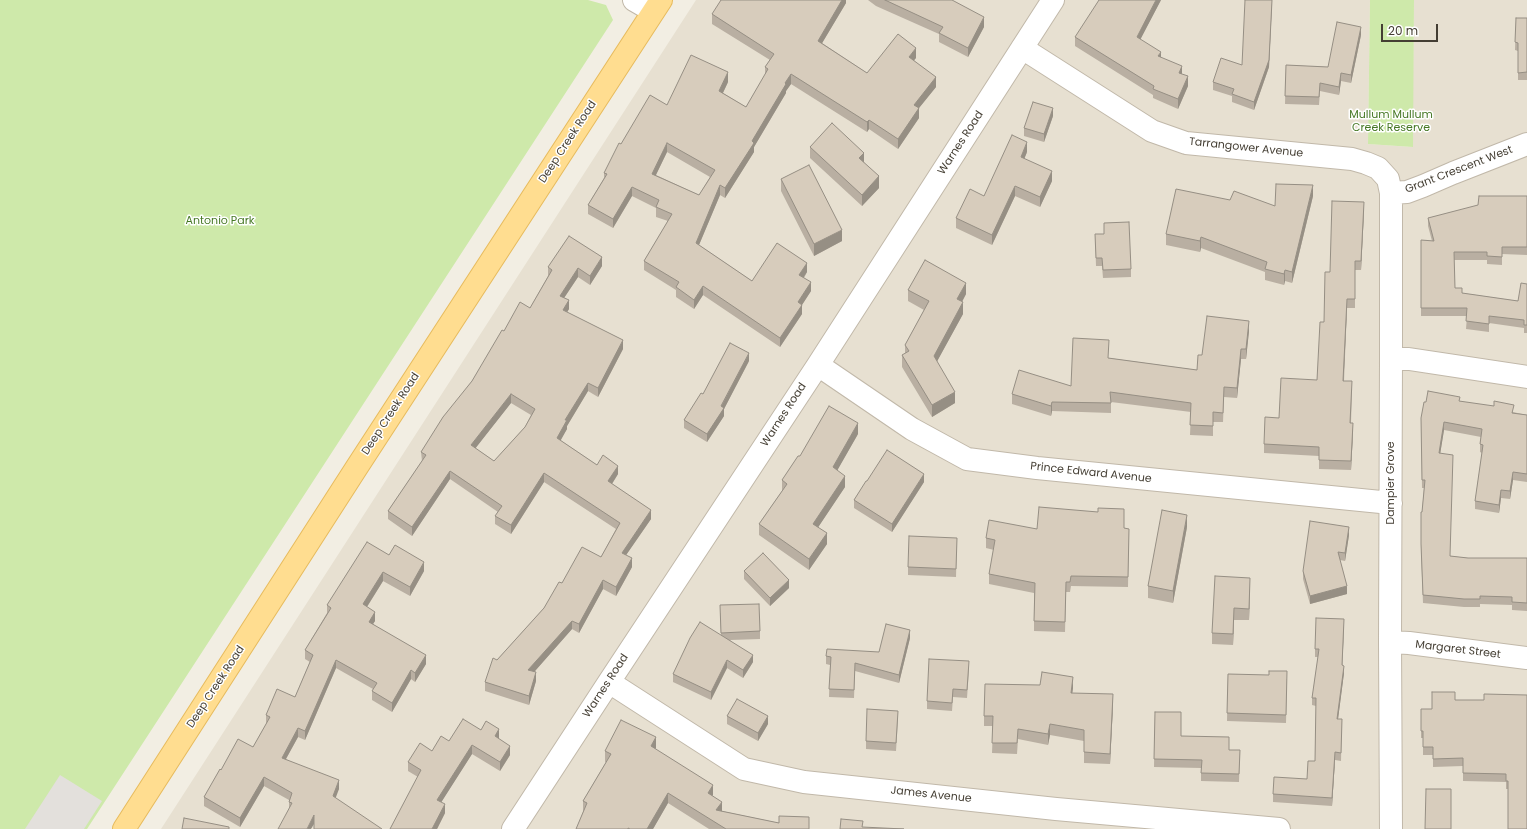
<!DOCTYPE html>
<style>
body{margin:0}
#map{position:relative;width:1527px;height:829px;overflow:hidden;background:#f2eee3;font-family:Poppins,sans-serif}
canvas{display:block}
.scale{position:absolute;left:1381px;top:24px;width:57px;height:18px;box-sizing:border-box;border:2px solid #443e33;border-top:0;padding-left:5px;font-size:12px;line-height:14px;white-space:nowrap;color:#443e33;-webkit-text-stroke:3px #fff;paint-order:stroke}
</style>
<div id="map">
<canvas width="1527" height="829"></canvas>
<div class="scale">20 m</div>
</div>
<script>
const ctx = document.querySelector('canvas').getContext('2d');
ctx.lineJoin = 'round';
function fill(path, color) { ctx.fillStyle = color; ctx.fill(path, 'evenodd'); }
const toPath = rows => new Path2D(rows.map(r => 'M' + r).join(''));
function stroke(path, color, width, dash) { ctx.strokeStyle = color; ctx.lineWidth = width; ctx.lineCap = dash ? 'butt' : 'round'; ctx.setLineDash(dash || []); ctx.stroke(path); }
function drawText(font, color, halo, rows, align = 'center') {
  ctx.font = font + ' Poppins,sans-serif'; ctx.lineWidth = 3; ctx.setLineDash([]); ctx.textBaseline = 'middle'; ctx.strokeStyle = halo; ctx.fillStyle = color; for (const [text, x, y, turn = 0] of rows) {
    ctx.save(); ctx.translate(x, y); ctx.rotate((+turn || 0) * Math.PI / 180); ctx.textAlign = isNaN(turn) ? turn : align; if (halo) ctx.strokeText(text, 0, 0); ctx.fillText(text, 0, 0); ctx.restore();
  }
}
fill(toPath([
 [696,0,1370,0,1368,144,1412,147,1414,0,1527,0,1527,829,161,829]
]), '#e7e0d1');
fill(toPath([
 [0,0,588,0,606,5,613,20,87,829,0,829],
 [1370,0,1414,0,1413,147,1368,144]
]), '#cee9aa');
fill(toPath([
 [60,775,102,801,84,829,25,829]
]), '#e3e0dc');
const minor = toPath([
 [634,0,653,11],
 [1022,48,1152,131,1186,143,1352,159,1366,163,1378,168,1388,179,1391,193,1391,359,1390,642,1391,829],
 [1391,193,1407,192,1423,186,1453,173,1527,144],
 [1391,359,1409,359,1527,377],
 [818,365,912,429,967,459,1037,468,1391,503],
 [1390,642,1409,643,1527,658],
 [609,682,744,769,804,782,1056,809,1279,829],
 [513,829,609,682,818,365,1053,0]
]);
const major = toPath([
 [124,829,357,467,661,0]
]);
stroke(minor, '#c1b8a9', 24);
stroke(major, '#e7bb5d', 24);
stroke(minor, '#fff', 22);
stroke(major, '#ffdd90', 22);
fill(toPath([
 [846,0,846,3,822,43,867,73,916,58,914,60,936,87,919,108,919,118,898,149,869,129,867,132,791,84,786,91,786,93,754,147,754,152,725,198,720,195,699,245,752,281,807,272,804,278,811,291,802,305,802,314,780,347,703,295,694,309,676,297,676,290,644,270,644,261,668,221,656,217,656,208,632,196,613,228,588,214,588,205,604,178,604,173,621,144,667,105,728,82,723,93,746,107,765,75,765,67,770,60,712,24,712,14],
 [667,152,710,177,699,195,656,175],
 [868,0,952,0,984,27,968,57,939,42,939,34,876,6],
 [1161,0,1140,39,1161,58,1182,74,1188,86,1178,109,1153,98,1153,95,1075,46,1075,37],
 [1272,6,1269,67,1254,110,1232,102,1232,96,1213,90,1213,82,1242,65],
 [1516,18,1527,18,1527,80,1518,80,1518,51,1515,50],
 [1361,35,1351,83,1341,81,1339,95,1320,91,1319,105,1285,104,1286,65,1328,67],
 [1053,116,1044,142,1024,136,1024,128],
 [810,147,864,162,879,188,862,206,810,158],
 [1027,152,1024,159,1052,181,1040,207,1015,196,992,245,956,228,956,218,984,196],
 [781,179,842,241,814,256,781,191],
 [1313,196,1292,283,1285,281,1284,285,1265,280,1265,272,1201,248,1200,252,1166,245,1166,234,1230,200,1275,206],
 [1527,196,1527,255,1502,254,1502,265,1487,264,1487,260,1454,260,1455,288,1462,293,1518,301,1527,284,1527,333,1524,333,1524,328,1489,323,1489,332,1466,329,1467,316,1421,316,1421,240,1432,241,1428,226,1428,218],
 [1364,211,1361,270,1355,270,1355,308,1347,308,1344,381,1352,390,1351,423,1353,432,1351,470,1319,469,1319,456,1264,453,1264,444,1279,418,1317,380,1330,272],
 [1104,223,1131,269,1131,277,1103,278,1102,266,1096,266,1095,234,1104,234],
 [602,266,590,285,578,277,564,298,569,309,567,312,623,349,598,397,588,391,567,426,567,429,560,440,597,465,618,474,612,484,651,519,626,555,632,567,616,596,603,589,579,633,572,629,534,672,536,681,529,705,485,691,485,682,497,660,544,608,562,583,601,557,616,529,544,482,511,534,495,524,495,516,498,512,450,479,412,536,388,519,388,511,422,461,421,452,472,381,504,331,530,308,548,276,548,267],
 [511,403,531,415,525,427,494,461,475,448],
 [908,290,966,294,962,302,963,314,937,361,955,403,932,417,902,367,902,355,905,354,905,345,924,310,908,301],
 [1249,331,1246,359,1241,359,1237,398,1224,397,1223,422,1213,422,1213,436,1190,435,1191,412,1111,402,1111,413,1052,411,1051,416,1012,404,1012,394,1071,386,1109,358,1197,370,1202,355],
 [749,361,724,409,724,416,707,442,684,428,684,420,703,394],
 [1460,401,1527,415,1527,482,1513,480,1510,499,1501,498,1499,513,1475,509,1475,501,1482,453,1480,452,1480,444,1481,437,1444,430,1440,454,1450,556,1468,558,1527,558,1527,611,1512,610,1512,605,1480,604,1480,607,1464,607,1423,603,1421,552,1421,512,1422,512,1424,488,1422,488,1421,418],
 [858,434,837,470,845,487,818,527,827,544,809,570,759,535,759,524,782,491,782,480],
 [867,481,924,482,892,532,854,508,854,500],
 [1187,527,1173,603,1148,598,1148,586],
 [1124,528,1129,529,1128,587,1071,586,1070,592,1066,592,1065,632,1034,631,1034,593,989,584,989,574,994,550,986,548,986,538,1037,529],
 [1349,535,1345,561,1340,560,1347,594,1310,604,1303,579,1303,571],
 [957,538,956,577,908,575,908,567],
 [389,555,424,571,410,596,383,581,367,607,375,621,373,624,426,664,415,682,411,679,392,712,372,700,372,691,373,689,336,668,305,740,298,737,286,759,339,789,314,824,289,808,289,800,264,786,240,827,204,806,204,797,221,770,253,747,266,724,266,715,295,697,310,662,305,659,305,650,327,613,327,605],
 [744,571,789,588,770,606,744,579],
 [1250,589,1249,620,1234,620,1233,645,1212,644,1212,633],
 [720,613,760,631,760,639,730,640,753,662,743,678,727,668,711,700,673,682,673,674,721,635],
 [1344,627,1342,665,1344,673,1338,719,1342,719,1341,761,1335,760,1332,806,1273,802,1273,794,1307,779,1315,761,1316,706,1312,705,1312,698,1318,657,1315,657,1315,649],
 [910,638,899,683,855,671,854,698,829,697,830,665,826,664,826,656,879,652],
 [969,669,967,698,953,697,952,711,927,709,927,701],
 [1228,674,1287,679,1286,723,1227,721],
 [1073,688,1072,693,1113,705,1110,764,1084,763,1084,741,1050,735,1048,745,1018,739,1017,754,992,753,993,726,984,726,984,716],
 [1527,695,1508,789,1506,789,1506,782,1463,781,1463,766,1433,767,1433,755,1423,755,1423,738,1421,738,1421,709,1432,709,1455,700,1484,700],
 [1155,712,1181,736,1229,750,1240,750,1239,782,1201,781,1201,768,1154,767],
 [727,716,768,724,758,741,727,724],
 [898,719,896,751,866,749,866,741],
 [481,730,499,738,499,739,510,755,500,771,472,754,441,802,445,813,437,829,390,829,418,777,408,771,408,762,432,751,449,741],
 [656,748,655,749,712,796,722,811,779,823,809,829,709,829,668,803,653,829,576,829,583,812,583,801,606,762,605,762,605,751]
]), '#b9afa2');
fill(toPath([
 [842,0,846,0,846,3,818,50,818,41],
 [1156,0,1161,0,1137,46,1137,37],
 [1272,0,1269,67,1254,110,1254,102],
 [984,17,984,27,968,57,968,48],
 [1361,27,1361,35,1351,83,1351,75],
 [916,48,916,58,909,66,909,57],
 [1161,52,1161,61,1158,56],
 [1182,66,1182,76,1179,73],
 [728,72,728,82,719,101,719,91],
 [1341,73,1341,81,1339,95,1339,87],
 [791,74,791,84,786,91,786,93,754,147,754,152,725,198,725,188,785,83],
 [1188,76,1188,86,1178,109,1178,99],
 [936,77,936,87,919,108,919,118,898,149,898,139,914,105],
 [1053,108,1053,116,1044,142,1044,134],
 [869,120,869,129,867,132,867,122],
 [1027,142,1027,152,1021,167,1021,157],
 [667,143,667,152,652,183,652,174],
 [864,153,864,165,859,158],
 [1052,171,1052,181,1040,207,1040,197],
 [879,176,879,188,862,206,862,195],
 [720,185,720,195,696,252,696,243],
 [1313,185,1313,196,1292,283,1292,272],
 [1015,186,1015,196,992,245,992,235],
 [632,187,632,196,613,228,613,219],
 [1364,202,1364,211,1361,270,1361,261],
 [842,230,842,241,814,256,814,244],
 [1201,237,1201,248,1200,252,1200,241],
 [602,257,602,266,590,285,590,276],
 [807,263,807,272,799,284,799,275],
 [578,268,578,277,560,304,560,296],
 [1285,270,1285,281,1284,285,1284,274],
 [811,282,811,291,798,311,798,302],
 [966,283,966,294,957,311,957,299],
 [703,286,703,295,694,309,694,300],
 [1347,299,1347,308,1343,390,1343,381],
 [569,300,569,309,563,319,563,310],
 [963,302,963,314,934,367,934,356],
 [802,305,802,314,780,347,780,338],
 [1249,321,1249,331,1246,359,1246,349],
 [623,340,623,349,598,397,598,388],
 [1241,349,1241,359,1237,398,1237,388],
 [749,353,749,361,724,409,724,416,707,442,707,434],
 [588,383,588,391,567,426,567,429,557,447,557,438,565,420],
 [955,392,955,403,932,417,932,405],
 [511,394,511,403,471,454,471,445],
 [1052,402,1052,411,1051,416,1051,406],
 [1444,422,1444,430,1439,461,1439,453],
 [858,423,858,434,833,478,833,467],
 [1353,423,1353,432,1351,470,1351,461],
 [618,466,618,474,608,490,608,481],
 [450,471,450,479,412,536,412,527],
 [1513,472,1513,480,1510,499,1510,491],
 [544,473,544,482,511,534,511,525],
 [924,474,924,482,892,532,892,524],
 [845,476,845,487,813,535,813,524],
 [1501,490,1501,498,1499,513,1499,505],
 [651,510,651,519,622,561,622,553],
 [1187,515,1187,527,1173,603,1173,591],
 [1349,527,1349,535,1345,561,1345,553],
 [827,533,827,544,809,570,809,559],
 [632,558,632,567,616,596,616,587],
 [424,562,424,571,410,596,410,587],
 [383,572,383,581,363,613,363,604],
 [1250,578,1250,589,1249,620,1249,609],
 [603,580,603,589,579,633,579,624],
 [789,580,789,588,770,606,770,598],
 [1347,586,1347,594,1310,604,1310,596],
 [1234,608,1234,620,1233,645,1233,634],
 [375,612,375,621,369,630,369,622],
 [1344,619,1344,627,1342,673,1342,665],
 [572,621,572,629,528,679,528,670],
 [910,630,910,638,899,683,899,675],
 [426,655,426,664,415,682,415,673],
 [753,655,753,662,743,678,743,670],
 [336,660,336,668,305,740,305,731],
 [727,660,727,668,711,700,711,692],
 [1344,666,1344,673,1337,727,1337,719],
 [411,670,411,679,392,712,392,703],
 [536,672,536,681,529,705,529,696],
 [1073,677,1073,688,1071,703,1071,693],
 [1113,694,1113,705,1110,764,1110,754],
 [768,716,768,724,758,741,758,733],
 [1050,724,1050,735,1048,745,1048,734],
 [298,728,298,737,282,766,282,758],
 [499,729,499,738,495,745,495,736],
 [656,737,656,748,651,757,651,746],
 [472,745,472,754,437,809,437,800],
 [510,746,510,755,500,771,500,762],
 [1335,752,1335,760,1332,806,1332,798],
 [264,777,264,786,240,827,240,818],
 [339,780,339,789,333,805,333,796],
 [713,785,713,795,708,803,708,793],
 [668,793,668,803,653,829,647,829],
 [722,802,722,812,716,810],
 [445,804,445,813,437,829,432,829],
 [314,815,314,824,311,829,307,829]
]), '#968f84');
const building = toPath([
 [721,0,842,0,818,41,867,73,898,34,916,48,909,57,936,77,914,105,919,108,898,139,869,120,867,122,791,74,785,83,786,84,752,141,754,143,725,188,720,185,696,243,752,281,777,243,807,263,799,275,811,282,798,302,802,305,780,338,703,286,694,300,676,287,679,282,644,261,672,214,656,207,659,200,632,187,613,219,588,205,607,174,604,173,619,143,621,144,650,95,667,105,691,55,728,72,719,91,746,107,768,69,765,67,774,54,712,14,721,0],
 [667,143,715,170,699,195,652,174,667,143],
 [885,0,952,0,984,17,968,48,939,33,943,27,885,0],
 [1099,0,1156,0,1137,37,1161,52,1158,56,1182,66,1179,73,1188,76,1178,99,1153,89,1154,86,1075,37,1099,0],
 [1245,0,1272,0,1269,60,1254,102,1232,94,1234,89,1213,82,1221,58,1242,65,1245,0],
 [1516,18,1527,18,1527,72,1518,73,1518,43,1515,42,1516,18],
 [1337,22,1361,27,1351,75,1341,73,1339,87,1320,83,1319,97,1285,96,1286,65,1328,67,1337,22],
 [1033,102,1053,108,1044,134,1024,128,1033,102],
 [832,123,864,153,859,158,879,176,862,195,810,147,832,123],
 [1012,135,1027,142,1021,157,1052,171,1040,197,1015,186,992,235,956,218,970,189,984,196,1012,135],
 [809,165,842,230,814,244,781,179,809,165],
 [1276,184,1313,185,1292,272,1285,270,1284,274,1265,269,1267,262,1201,237,1200,241,1166,234,1176,189,1230,200,1234,191,1275,206,1276,184],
 [1479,196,1527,196,1527,247,1502,247,1502,257,1487,256,1487,252,1454,252,1455,288,1462,288,1462,293,1518,301,1521,283,1527,284,1527,325,1524,325,1524,320,1489,316,1489,324,1466,321,1467,308,1421,308,1421,240,1434,241,1428,218,1478,205,1479,196],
 [1332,201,1364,202,1361,261,1355,261,1355,299,1347,299,1343,381,1352,381,1350,423,1353,423,1351,461,1319,460,1319,447,1264,444,1265,417,1279,418,1281,378,1317,380,1320,322,1324,322,1325,272,1330,272,1332,201],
 [1129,222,1131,269,1103,270,1102,258,1096,258,1095,234,1104,234,1104,223,1129,222],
 [569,236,602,257,590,276,578,268,560,296,569,300,563,310,623,340,598,388,588,383,565,420,567,420,557,438,597,465,603,455,618,466,608,481,651,510,622,553,632,558,616,587,603,580,579,624,572,621,528,670,536,672,529,696,485,682,493,658,497,660,544,608,559,582,562,583,582,547,601,557,620,523,544,473,511,525,495,516,502,506,450,471,412,527,388,511,426,455,421,452,443,417,472,381,502,330,504,331,520,302,530,308,552,270,548,267,569,236],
 [511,394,535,409,525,427,494,461,471,445,511,394],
 [925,260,966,283,957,299,963,302,934,356,955,392,932,405,902,355,909,351,905,345,929,301,908,290,925,260],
 [1207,316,1249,321,1246,349,1241,349,1237,388,1224,387,1223,413,1213,412,1213,426,1190,425,1191,403,1110,392,1111,403,1052,402,1051,406,1012,394,1019,370,1071,386,1073,338,1109,340,1108,358,1197,370,1198,355,1202,355,1207,316],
 [730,343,749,353,721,406,724,408,707,434,684,420,701,393,703,394,730,343],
 [1428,391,1460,397,1459,401,1494,406,1494,401,1514,405,1512,413,1527,415,1527,474,1513,472,1510,491,1501,490,1499,505,1475,501,1483,445,1480,444,1482,429,1444,422,1439,453,1453,455,1450,556,1468,558,1527,558,1527,603,1512,602,1512,597,1480,596,1480,599,1464,599,1423,595,1421,544,1421,512,1422,512,1425,480,1422,480,1421,418,1424,402,1426,402,1428,391],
 [829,406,858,423,833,467,845,476,813,524,827,533,809,559,759,524,787,484,782,480,798,456,800,456,829,406],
 [887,450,924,474,892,524,854,500,866,481,867,481,887,450],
 [1039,507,1098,512,1098,508,1124,509,1124,528,1129,529,1128,577,1071,576,1070,582,1066,582,1065,622,1034,621,1035,583,989,574,995,540,986,538,989,520,1037,529,1039,507],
 [1162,510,1187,515,1173,591,1148,586,1162,510],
 [1310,521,1349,527,1345,553,1338,552,1347,586,1310,596,1303,571,1310,521],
 [909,536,957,538,956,569,908,567,909,536],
 [367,542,389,555,395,545,424,562,410,587,383,572,363,604,375,612,369,622,426,655,415,673,411,670,392,703,372,691,377,683,336,660,305,731,298,728,282,758,339,780,333,796,382,829,314,829,314,815,307,829,278,829,292,803,289,802,292,793,264,777,240,818,204,797,220,769,221,770,238,739,253,747,270,717,266,715,277,689,295,697,313,655,305,650,331,608,327,605,367,542],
 [763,553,789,580,770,598,744,571,763,553],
 [1215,576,1250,578,1249,609,1234,608,1233,634,1212,633,1215,576],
 [759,604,760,631,721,633,720,605,759,604],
 [1316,618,1344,619,1342,665,1344,666,1337,719,1342,719,1341,753,1335,752,1332,798,1273,794,1274,777,1307,779,1308,761,1315,761,1316,698,1312,698,1319,649,1315,649,1316,618],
 [700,622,753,655,743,670,727,660,711,692,673,674,690,638,700,622],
 [886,624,910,630,899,675,855,663,854,690,829,689,831,657,826,656,827,649,879,652,886,624],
 [929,659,969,661,967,690,953,689,952,703,927,701,929,659],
 [1269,671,1287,671,1286,715,1227,713,1228,674,1269,675,1269,671],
 [1042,672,1073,677,1071,693,1113,694,1110,754,1084,752,1084,730,1050,724,1048,734,1018,729,1017,743,992,743,993,716,984,716,985,684,1040,685,1042,672],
 [1432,692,1455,692,1455,700,1484,700,1484,694,1527,695,1527,829,1508,829,1508,781,1506,781,1506,774,1463,773,1463,758,1433,759,1433,747,1423,747,1423,731,1421,731,1421,709,1432,709,1432,692],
 [737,699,768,716,758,733,727,716,737,699],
 [867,709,898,711,896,743,866,741,867,709],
 [1155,712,1181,712,1181,736,1229,737,1229,750,1240,750,1239,774,1201,773,1202,760,1154,759,1155,712],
 [463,719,481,730,486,721,499,729,495,736,510,746,500,762,472,745,437,800,445,804,432,829,390,829,421,770,408,762,420,743,432,751,441,736,449,741,463,719],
 [621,720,656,737,651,746,713,785,708,793,722,802,716,810,779,823,779,816,809,817,809,829,726,829,668,793,647,829,630,829,628,828,628,829,576,829,587,803,583,801,611,754,605,751,621,720],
 [1426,789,1451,789,1451,829,1425,829,1426,789],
 [184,818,229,827,229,829,182,829,184,818],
 [841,819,863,821,862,827,904,829,840,829,841,819]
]);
fill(building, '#d7ccbc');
stroke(building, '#968f84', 1);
drawText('11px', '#467825', '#fff', [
 ["Mullum Mullum",1391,115],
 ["Creek Reserve",1391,128],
 ["Antonio Park",220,221]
]);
drawText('11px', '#443e33', '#fff', [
 ["Deep Creek Road",568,142,-57],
 ["Warnes Road",961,143,-57],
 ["Tarrangower Avenue",1246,148,6],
 ["Grant Crescent West",1459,170,-21],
 ["Deep Creek Road",391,414,-57],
 ["Warnes Road",784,415,-57],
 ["Prince Edward Avenue",1091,473,6],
 ["Dampier Grove",1391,483,-90],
 ["Margaret Street",1458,650,7],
 ["Warnes Road",606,686,-57],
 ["Deep Creek Road",216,687,-57],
 ["James Avenue",931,795,6]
]);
</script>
